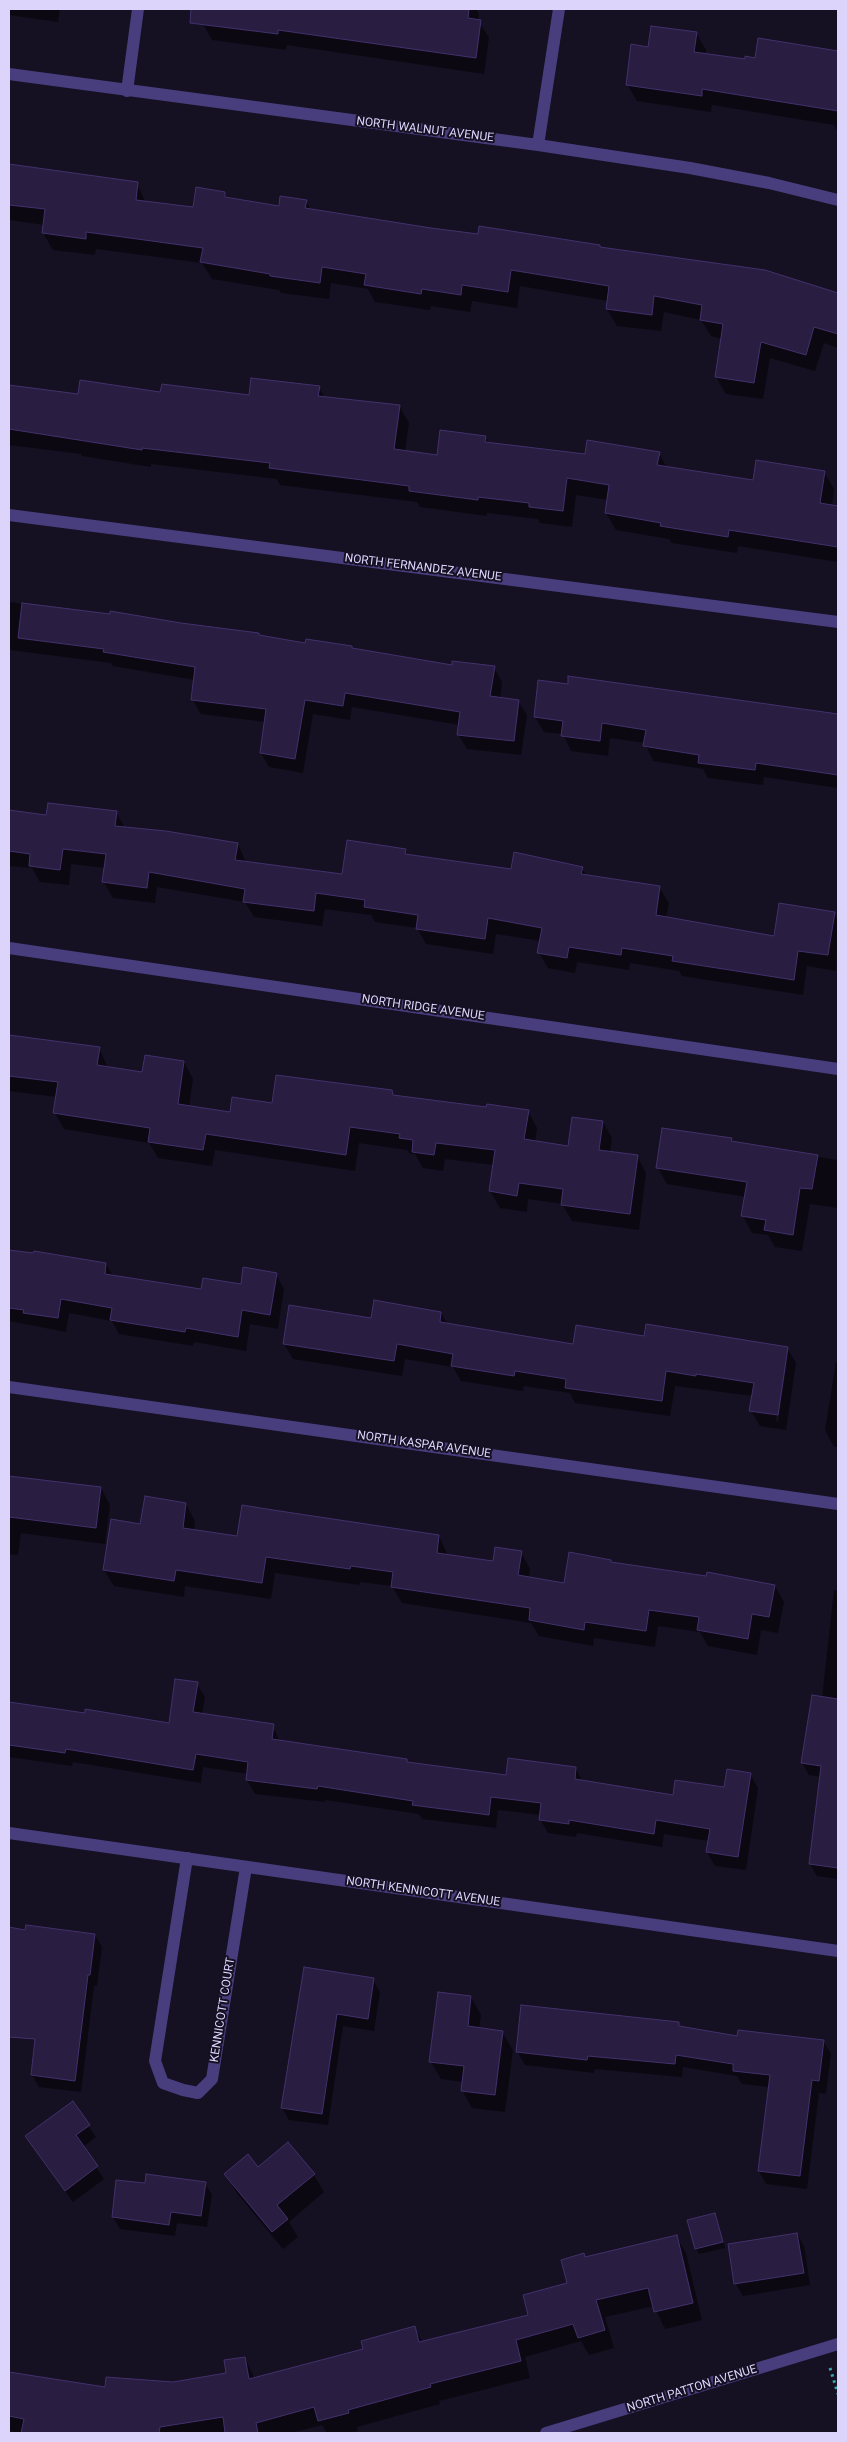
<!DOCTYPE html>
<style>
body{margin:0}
#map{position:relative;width:847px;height:2442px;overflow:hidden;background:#151022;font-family:Roboto,sans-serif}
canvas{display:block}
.frame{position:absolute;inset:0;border:10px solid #ddd4fc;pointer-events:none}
</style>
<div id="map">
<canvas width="847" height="2442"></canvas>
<div class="frame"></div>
</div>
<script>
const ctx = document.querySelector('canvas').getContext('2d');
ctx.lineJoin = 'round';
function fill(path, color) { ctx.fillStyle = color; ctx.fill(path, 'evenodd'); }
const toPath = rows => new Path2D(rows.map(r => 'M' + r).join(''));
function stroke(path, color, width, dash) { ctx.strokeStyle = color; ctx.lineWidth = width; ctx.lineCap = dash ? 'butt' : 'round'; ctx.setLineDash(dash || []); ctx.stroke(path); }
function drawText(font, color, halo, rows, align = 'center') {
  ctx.font = font + ' Roboto,sans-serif'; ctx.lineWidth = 4; ctx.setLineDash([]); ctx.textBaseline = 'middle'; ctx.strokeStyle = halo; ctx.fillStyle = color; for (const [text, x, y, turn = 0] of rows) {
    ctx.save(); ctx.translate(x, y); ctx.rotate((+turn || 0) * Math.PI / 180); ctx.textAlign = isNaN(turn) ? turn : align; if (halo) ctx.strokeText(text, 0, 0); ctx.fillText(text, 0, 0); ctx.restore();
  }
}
fill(toPath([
 [9,9,60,9,58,22,9,15],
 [205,9,476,9,479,14,478,21,489,37,484,74,287,45,286,50,212,40,203,24],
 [696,33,706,50,705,55,746,60,818,52,838,56,838,132,834,125,712,105,711,112,637,101,627,84,649,48],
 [9,165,137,184,146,203,194,208,225,193,228,199,280,207,306,201,311,210,431,229,724,264,764,271,838,294,838,348,824,343,815,371,770,358,763,399,726,394,716,377,722,339,711,336,701,320,664,312,661,331,617,326,607,309,608,301,520,286,517,308,472,301,470,312,431,306,430,310,375,302,368,289,331,283,329,299,281,293,279,290,212,279,202,263,96,249,95,255,53,250,43,233,44,225,9,220],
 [9,386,79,396,162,394,250,396,319,388,325,398,399,406,409,423,405,452,438,456,485,437,489,444,586,456,659,453,667,468,754,482,824,472,834,489,832,506,838,507,838,562,738,546,737,553,672,543,669,539,616,530,606,513,608,500,576,495,572,527,540,523,538,519,487,513,487,516,420,507,417,502,280,485,277,479,151,464,151,467,82,456,81,454,9,445],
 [9,602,259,634,260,637,453,666,494,668,502,682,500,699,518,701,527,715,521,755,467,749,458,734,460,725,352,707,350,720,313,714,303,773,269,767,261,753,266,722,201,714,192,699,195,680,113,666,111,663,10,650,9,658],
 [569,677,838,716,838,788,764,777,763,785,708,778,703,769,653,761,645,743,610,738,608,756,571,751,563,734,544,732,535,717,569,685],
 [9,811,47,816,116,812,125,828,238,844,246,863,343,875,405,850,408,856,512,870,582,868,587,876,659,887,669,903,666,918,775,937,834,913,838,920,836,971,807,966,803,995,682,976,679,971,630,963,629,970,577,962,575,973,548,968,539,953,541,941,496,934,493,954,426,944,417,928,375,922,371,915,325,909,322,926,254,917,245,902,157,887,155,903,113,898,104,882,105,868,71,864,69,885,40,882,32,868,9,866],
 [9,1036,99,1048,108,1068,143,1073,184,1062,193,1079,189,1107,231,1114,273,1105,392,1091,395,1097,487,1109,528,1111,537,1128,535,1142,570,1147,603,1122,612,1138,610,1152,637,1156,646,1173,639,1230,572,1221,562,1204,528,1199,527,1212,500,1208,490,1191,494,1165,445,1159,443,1171,423,1168,415,1154,410,1154,407,1150,359,1143,355,1171,215,1150,212,1166,158,1158,149,1143,64,1129,55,1113,57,1097,9,1091],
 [731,1139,733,1143,838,1160,838,1208,810,1204,802,1251,775,1247,768,1235,752,1233,743,1216,746,1197,667,1184,657,1167],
 [9,1251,106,1264,113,1276,202,1290,242,1286,276,1274,284,1289,278,1329,250,1324,246,1351,194,1342,193,1346,119,1334,112,1321,69,1313,66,1332,9,1321],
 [441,1313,448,1325,574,1345,645,1338,787,1348,796,1363,786,1430,760,1426,751,1411,753,1396,675,1386,670,1416,575,1403,570,1393,524,1386,523,1391,461,1381,453,1367,405,1359,402,1376,293,1359,284,1344,372,1320],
 [785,1360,787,1360,778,1422,776,1421],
 [836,1362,838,1362,838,1447,834,1447,825,1430],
 [9,1477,101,1488,110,1505,105,1544,21,1533,18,1555,9,1554],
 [186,1504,195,1521,194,1531,238,1538,439,1536,448,1556,494,1562,521,1552,530,1569,529,1578,565,1584,612,1563,775,1586,784,1602,778,1633,761,1630,757,1655,708,1646,700,1632,658,1626,655,1647,594,1638,593,1646,539,1636,531,1623,402,1603,392,1586,360,1582,359,1585,275,1573,271,1599,185,1586,184,1597,114,1586,104,1570,141,1525],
 [834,1590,838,1591,838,1879,817,1876,810,1864,821,1777,809,1775,802,1763,822,1698],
 [197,1684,205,1697,202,1715,273,1726,280,1742,406,1760,408,1764,507,1776,575,1768,583,1782,674,1796,725,1789,750,1774,758,1788,746,1870,715,1866,707,1852,709,1841,664,1834,662,1847,577,1833,576,1837,548,1833,540,1819,541,1815,498,1810,496,1828,422,1819,419,1814,325,1800,325,1802,255,1794,247,1780,248,1774,203,1767,201,1783,73,1762,72,1766,9,1757,9,1703,170,1725],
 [9,1928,95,1935,102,1947,97,1986,94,1986,81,2092,39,2087,32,2075,43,1980,9,1974],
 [305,1969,373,1980,380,1992,374,2031,343,2026,328,2125,289,2120,282,2108],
 [471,1997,481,2015,479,2029,502,2032,513,2050,505,2112,472,2108,462,2090,463,2082,441,2079,431,2062],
 [679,2023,681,2028,738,2037,823,2041,831,2054,826,2094,819,2093,807,2189,766,2184,759,2171,769,2087,742,2084,737,2076,683,2067,682,2077,595,2069,594,2073,525,2065,517,2051],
 [73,2103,96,2137,83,2147,104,2179,73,2202,34,2148],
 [258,2169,314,2175,324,2192,289,2222,298,2237,283,2249,236,2192,226,2174],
 [118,2181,146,2185,205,2183,212,2195,207,2227,177,2223,175,2236,120,2229,113,2217],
 [715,2214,725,2248,699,2254,696,2249],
 [797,2234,804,2246,810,2285,743,2296,736,2284,729,2245],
 [676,2236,686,2253,702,2320,665,2329,654,2306,605,2317,614,2348,589,2355,581,2341,525,2357,530,2378,439,2401,440,2404,357,2427,358,2431,347,2433,327,2433,322,2425,291,2433,20,2433,9,2431,9,2373,106,2388,173,2383,228,2374,245,2358,255,2379,365,2350,414,2328,423,2342,530,2315,569,2284,586,2258]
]), '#0007');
const building = toPath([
 [191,9,469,9,468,18,481,20,476,58,278,30,278,34,190,23,191,9],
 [651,26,697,32,694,52,745,59,745,56,755,58,758,38,838,51,838,111,702,89,702,96,626,85,631,44,648,47,651,26],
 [9,164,138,182,136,200,193,207,196,187,225,192,225,197,279,206,280,196,307,200,305,208,431,228,478,234,479,226,600,245,600,247,765,270,838,293,838,334,814,327,806,355,761,342,754,383,715,377,723,324,700,320,702,305,654,296,652,315,606,309,609,286,511,270,508,292,462,285,461,295,422,289,421,294,364,285,366,274,322,267,320,283,270,276,270,274,200,262,203,248,86,232,86,239,42,233,45,209,9,205,9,164],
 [251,378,320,386,318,396,400,405,394,449,437,455,440,430,486,436,485,442,585,454,587,440,660,452,657,465,753,480,756,460,825,471,820,503,838,506,838,547,729,530,728,537,660,526,661,523,605,513,609,485,567,478,563,511,529,507,529,503,478,497,478,500,409,491,409,486,269,468,270,463,142,448,142,450,9,429,9,385,78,394,80,380,160,392,162,384,249,395,251,378],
 [22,603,110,614,110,611,181,623,259,633,259,635,305,643,306,639,352,646,352,648,452,665,452,661,495,666,490,696,519,700,514,741,457,735,460,712,345,693,343,706,305,700,295,759,260,753,266,709,191,700,195,667,103,652,104,649,18,638,22,603],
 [568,676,838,714,838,775,756,763,755,770,698,763,699,755,643,746,646,730,602,723,600,741,561,736,563,721,534,717,538,680,568,684,568,676],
 [48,803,117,811,115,826,166,831,238,843,235,860,342,874,347,840,406,849,405,854,511,869,514,852,583,867,581,874,660,886,656,915,774,936,779,903,835,912,828,955,798,951,794,980,672,961,673,956,622,948,621,955,569,947,567,958,537,953,542,928,488,918,485,939,416,929,418,915,364,907,365,900,316,893,314,911,243,902,245,889,149,872,147,888,102,882,106,854,63,849,60,870,29,866,30,854,9,851,9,810,46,815,48,803],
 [9,1035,100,1047,97,1065,142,1072,145,1055,184,1061,178,1104,230,1112,232,1097,272,1103,276,1075,392,1090,393,1095,486,1107,487,1104,529,1110,524,1139,568,1146,572,1117,603,1121,599,1150,638,1155,630,1214,561,1205,563,1189,519,1183,517,1196,489,1191,495,1150,436,1143,434,1155,412,1152,413,1140,399,1138,400,1134,350,1127,346,1155,206,1134,203,1150,148,1142,150,1128,53,1113,58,1082,9,1076,9,1035],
 [662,1128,732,1138,731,1141,818,1155,812,1189,800,1188,793,1235,764,1230,766,1220,741,1216,747,1182,656,1168,662,1128],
 [9,1250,33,1253,34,1251,106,1263,105,1274,201,1289,203,1278,241,1284,243,1267,277,1273,270,1315,242,1310,238,1337,186,1328,185,1332,110,1320,112,1308,61,1299,58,1318,23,1313,24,1310,9,1308,9,1250],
 [374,1300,441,1312,440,1322,573,1344,576,1325,644,1336,646,1324,788,1347,778,1415,749,1411,754,1383,696,1374,696,1376,666,1371,662,1401,565,1388,566,1379,515,1371,514,1376,451,1366,453,1354,397,1344,394,1361,283,1344,289,1305,371,1318,374,1300],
 [9,1476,101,1487,96,1528,9,1517,9,1476],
 [145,1496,186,1503,183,1528,237,1536,242,1505,273,1510,439,1535,437,1553,493,1561,495,1547,522,1551,518,1575,564,1583,569,1552,611,1560,611,1562,706,1576,707,1572,775,1585,769,1617,752,1614,748,1639,697,1630,699,1617,649,1610,646,1631,585,1622,584,1630,529,1620,530,1608,391,1587,393,1572,351,1566,350,1569,266,1557,262,1583,176,1570,174,1581,103,1570,111,1519,140,1524,145,1496],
 [175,1679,198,1682,193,1712,274,1724,272,1739,407,1759,407,1762,506,1775,508,1758,576,1767,575,1779,673,1795,675,1780,724,1787,727,1769,751,1773,738,1857,706,1852,710,1829,656,1820,654,1834,569,1820,569,1824,539,1820,541,1803,491,1797,489,1815,412,1805,413,1801,318,1786,317,1789,246,1780,248,1762,196,1754,193,1770,66,1749,65,1753,9,1745,9,1702,85,1713,85,1709,169,1723,175,1679],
 [812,1695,838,1699,838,1868,809,1864,821,1766,801,1763,812,1695],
 [26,1925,95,1934,90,1975,88,1975,75,2081,31,2075,35,2039,9,2037,9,1927,25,1930,26,1925],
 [304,1967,374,1978,368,2019,337,2014,322,2114,281,2108,304,1967],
 [438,1992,471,1996,468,2026,503,2031,495,2095,461,2091,464,2066,429,2062,438,1992],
 [521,2005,679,2022,679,2026,737,2036,738,2030,824,2040,819,2081,812,2080,800,2176,758,2171,770,2075,733,2071,733,2064,676,2055,675,2064,588,2056,587,2060,516,2052,521,2005],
 [73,2101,90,2125,76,2135,98,2166,65,2191,25,2136,73,2101],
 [288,2142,315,2174,277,2205,288,2219,272,2232,224,2174,248,2154,258,2167,288,2142],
 [146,2174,206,2182,201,2216,171,2212,169,2225,112,2217,116,2180,145,2183,146,2174],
 [715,2213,723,2242,695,2249,687,2220,715,2213],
 [797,2233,804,2273,734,2284,728,2244,797,2233],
 [677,2235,693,2303,654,2312,648,2288,596,2300,605,2330,578,2338,573,2324,516,2340,521,2361,430,2384,431,2387,348,2410,349,2413,318,2421,314,2407,256,2423,258,2433,225,2433,223,2417,160,2427,159,2433,21,2433,24,2419,9,2416,9,2372,105,2387,106,2377,173,2382,226,2373,224,2360,245,2357,249,2379,363,2349,361,2341,415,2326,419,2342,528,2315,523,2295,567,2283,561,2260,584,2253,585,2257,677,2235]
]);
fill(building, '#291d42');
stroke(building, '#43316c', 1);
stroke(toPath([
 [830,2368,838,2394]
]), '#37a6ad', 3, [2.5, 4]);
stroke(toPath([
 [9,74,538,145,690,168,769,183,838,200],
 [127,91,138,9],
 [538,145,559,9],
 [9,515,838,622],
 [9,948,838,1069],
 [9,1387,838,1504],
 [187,1858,155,2061,163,2083,183,2090,198,2093,212,2079,246,1867],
 [546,2433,838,2344]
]), '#483e7e', 12);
stroke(toPath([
 [9,1833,838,1951]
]), '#483e7e', 12);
drawText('12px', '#ddd4fc', '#151022', [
 ["NORTH WALNUT AVENUE",425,130,7],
 ["NORTH FERNANDEZ AVENUE",423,568,7],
 ["NORTH RIDGE AVENUE",423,1008,8],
 ["NORTH KASPAR AVENUE",424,1445,8],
 ["NORTH KENNICOTT AVENUE",423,1892,8],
 ["KENNICOTT COURT",223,2010,-81],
 ["NORTH PATTON AVENUE",692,2389,-17]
]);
</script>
